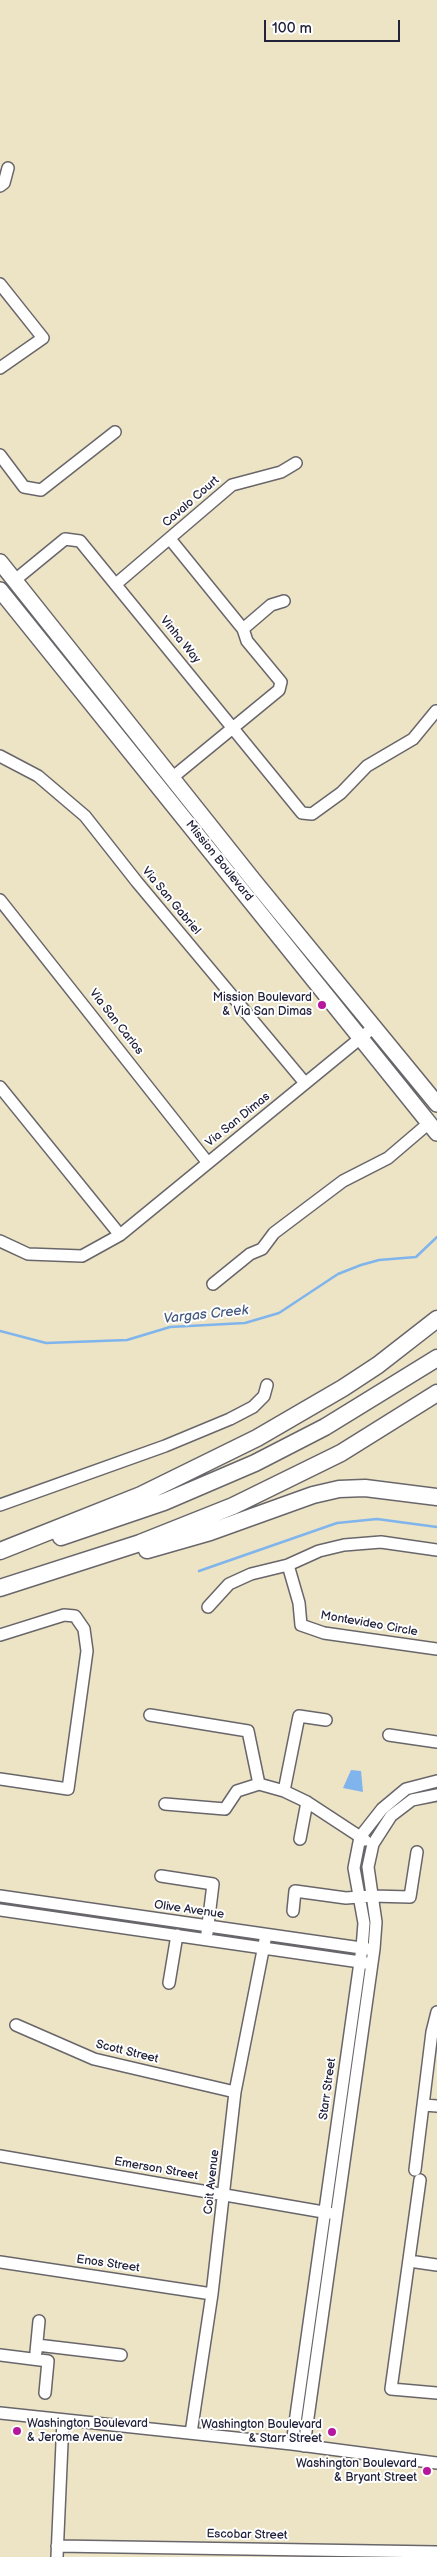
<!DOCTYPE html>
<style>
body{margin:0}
#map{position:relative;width:437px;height:2557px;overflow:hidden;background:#ece4c4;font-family:"Balsamiq Sans",sans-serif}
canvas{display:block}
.scale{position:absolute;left:264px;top:20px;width:136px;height:22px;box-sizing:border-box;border:2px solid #22223b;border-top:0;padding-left:6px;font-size:15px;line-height:18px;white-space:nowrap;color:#22223b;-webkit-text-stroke:4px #fff;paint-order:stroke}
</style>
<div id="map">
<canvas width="437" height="2557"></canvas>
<div class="scale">100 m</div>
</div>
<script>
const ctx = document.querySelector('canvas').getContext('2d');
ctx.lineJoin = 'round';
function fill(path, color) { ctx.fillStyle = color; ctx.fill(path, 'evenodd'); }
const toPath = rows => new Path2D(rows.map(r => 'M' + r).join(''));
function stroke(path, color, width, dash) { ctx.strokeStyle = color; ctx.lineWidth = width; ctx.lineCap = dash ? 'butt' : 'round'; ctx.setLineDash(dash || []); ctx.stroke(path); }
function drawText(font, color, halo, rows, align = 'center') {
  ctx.font = font + ' "Balsamiq Sans",sans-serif'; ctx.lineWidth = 4; ctx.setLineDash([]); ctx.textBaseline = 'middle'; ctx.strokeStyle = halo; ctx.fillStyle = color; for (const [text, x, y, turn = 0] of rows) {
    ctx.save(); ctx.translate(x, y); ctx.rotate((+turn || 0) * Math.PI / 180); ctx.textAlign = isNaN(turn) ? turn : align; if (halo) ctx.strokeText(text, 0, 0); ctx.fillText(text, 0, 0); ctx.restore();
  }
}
fill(toPath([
 [351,1770,361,1771,363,1792,343,1788]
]), '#7fb4ed');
stroke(toPath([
 [0,1331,46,1343,127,1340,170,1327,245,1323,279,1313,338,1274,361,1265,379,1260,416,1257,437,1237],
 [199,1571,337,1523,377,1519,437,1527]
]), '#7fb4ed', 2.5);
const minor = toPath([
 [0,186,4,183,8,168],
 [0,284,43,338,0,368],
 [0,455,24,487,41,490,115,432],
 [170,539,243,629,247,641,281,682,279,690,173,777],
 [15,580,65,539,80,541,302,813,312,814,341,793,367,766,413,739,436,711],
 [116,584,232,485,281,472,296,463],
 [243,629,271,605,284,601],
 [0,756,38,776,85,816,137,882,305,1083],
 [0,900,208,1163],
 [0,1087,120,1235],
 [0,1241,28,1254,82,1256,120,1235,374,1027],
 [213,1284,250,1254,262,1249,274,1233,343,1181,388,1158,429,1123],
 [0,1505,165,1446,230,1419,253,1407,264,1396,267,1385],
 [288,1565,299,1603,301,1625,324,1633,437,1649],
 [208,1607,229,1584,251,1574,288,1565,319,1551,344,1545,381,1542,437,1550],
 [0,1635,64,1615,75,1616,84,1629,87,1651,68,1789,0,1779],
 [150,1715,248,1731,259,1784],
 [389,1735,437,1742],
 [259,1784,284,1791,307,1802,365,1840],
 [284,1791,299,1716,326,1720],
 [165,1804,225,1809,237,1791,259,1784],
 [300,1839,307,1802],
 [161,1876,213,1884,207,1933],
 [0,1896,368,1949],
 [0,1910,367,1963],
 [293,1911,295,1891,346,1898,372,1896,410,1897,417,1852],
 [169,1983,177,1935],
 [16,2025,94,2059,235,2092],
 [424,2105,437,2106],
 [0,2156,329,2213],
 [415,2170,432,2032,437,2012],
 [420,2180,391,2389,437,2393],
 [409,2261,437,2265],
 [0,2262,212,2294],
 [37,2345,121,2355],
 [36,2352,39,2321],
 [0,2355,48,2361,45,2393],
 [0,2413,292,2444,437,2463],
 [191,2433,212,2294,235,2092,266,1935],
 [292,2444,362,1948,364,1923,354,1868,360,1837,382,1809,406,1789,437,1781],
 [304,2446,374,1949,376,1922,368,1867,373,1844,391,1816,412,1800,437,1795],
 [57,2546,437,2552],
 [57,2557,63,2420]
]);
const major = toPath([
 [0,562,254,881,437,1104],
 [0,590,437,1133]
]);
const highway = toPath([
 [61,1537,164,1502,255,1463,325,1427,437,1358],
 [147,1550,210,1532,313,1495,339,1489,365,1488,437,1497],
 [0,1551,141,1495,257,1438,343,1388,378,1365,437,1319],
 [0,1588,140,1543,233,1506,341,1453,437,1393]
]);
stroke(minor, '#69666b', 14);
stroke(major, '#69666b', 18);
stroke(highway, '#69666b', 19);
stroke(minor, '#fff', 11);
stroke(major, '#fff', 15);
stroke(highway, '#fff', 16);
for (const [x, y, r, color] of [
 [322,1005,5,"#b5179e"],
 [17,2431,5,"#b5179e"],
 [332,2432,5,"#b5179e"],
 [427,2471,5,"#b5179e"]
]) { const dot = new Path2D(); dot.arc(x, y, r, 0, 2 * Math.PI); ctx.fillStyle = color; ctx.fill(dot); stroke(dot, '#fff', 2); }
drawText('12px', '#22223b', '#fff', [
 ["Cavalo Court",191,502,-41],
 ["Vinha Way",180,640,51],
 ["Mission Boulevard",219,861,51],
 ["Via San Gabriel",171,901,50],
 ["Via San Carlos",116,1022,52],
 ["Via San Dimas",238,1120,-39],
 ["Montevideo Circle",369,1624,10],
 ["Olive Avenue",189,1910,8],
 ["Scott Street",127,2052,14],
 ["Starr Street",328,2089,-82],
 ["Emerson Street",156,2169,10],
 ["Coit Avenue",212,2182,-84],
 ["Enos Street",108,2264,8],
 ["Escobar Street",247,2535,1]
]);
drawText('12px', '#22223b', '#fff', [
 ["Mission Boulevard",312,998],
 ["& Via San Dimas",312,1012],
 ["Washington Boulevard",27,2424,"left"],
 ["& Jerome Avenue",27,2438,"left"],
 ["Washington Boulevard",322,2425],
 ["& Starr Street",322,2439],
 ["Washington Boulevard",417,2464],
 ["& Bryant Street",417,2478]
], 'right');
drawText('italic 14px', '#475c82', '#fff', [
 ["Vargas Creek",206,1315,-6]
]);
</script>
